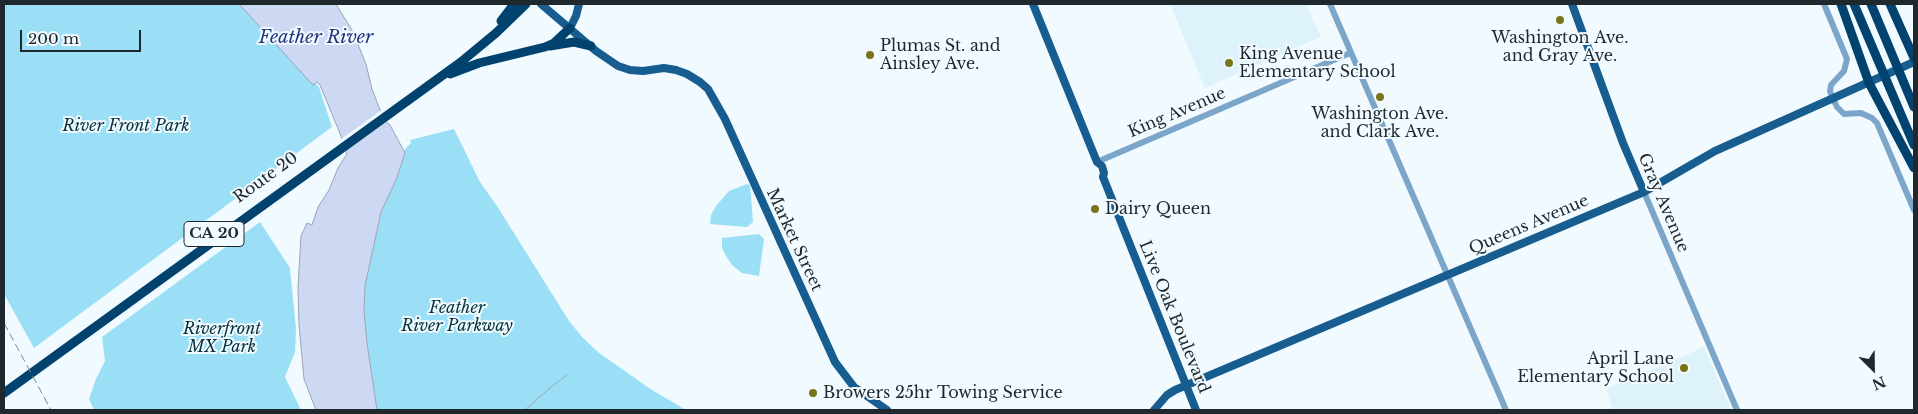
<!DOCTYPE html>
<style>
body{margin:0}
#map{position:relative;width:1918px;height:414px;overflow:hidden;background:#f1fbff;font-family:"Libre Baskerville",serif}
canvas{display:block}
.frame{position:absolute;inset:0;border:5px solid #1f292d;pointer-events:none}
.north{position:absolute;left:1848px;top:344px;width:50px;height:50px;-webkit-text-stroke:4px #f1fbff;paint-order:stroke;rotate:157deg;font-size:14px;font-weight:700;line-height:20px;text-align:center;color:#1f292d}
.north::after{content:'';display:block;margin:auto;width:18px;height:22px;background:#1f292d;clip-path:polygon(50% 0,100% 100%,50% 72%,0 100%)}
.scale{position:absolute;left:20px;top:30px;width:121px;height:22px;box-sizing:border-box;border:2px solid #1f292d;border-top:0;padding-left:6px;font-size:15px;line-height:18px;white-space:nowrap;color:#1f292d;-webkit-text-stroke:4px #f1fbff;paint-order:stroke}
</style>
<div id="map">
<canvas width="1918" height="414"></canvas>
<div class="frame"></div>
<div class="north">N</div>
<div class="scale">200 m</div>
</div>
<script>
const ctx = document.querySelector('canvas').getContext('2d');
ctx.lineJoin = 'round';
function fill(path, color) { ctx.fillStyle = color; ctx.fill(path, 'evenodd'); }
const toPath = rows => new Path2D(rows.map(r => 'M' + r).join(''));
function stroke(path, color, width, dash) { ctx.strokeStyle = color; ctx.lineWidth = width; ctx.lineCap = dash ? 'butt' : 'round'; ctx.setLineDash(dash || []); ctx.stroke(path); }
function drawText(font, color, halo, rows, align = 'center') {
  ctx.font = font + ' "Libre Baskerville",serif'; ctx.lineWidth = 4; ctx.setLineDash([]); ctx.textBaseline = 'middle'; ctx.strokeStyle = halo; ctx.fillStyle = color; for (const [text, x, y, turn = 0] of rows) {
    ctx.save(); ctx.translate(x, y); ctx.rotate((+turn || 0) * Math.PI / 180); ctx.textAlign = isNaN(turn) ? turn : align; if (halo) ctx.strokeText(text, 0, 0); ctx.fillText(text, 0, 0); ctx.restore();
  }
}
fill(toPath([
 [1170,4,1306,4,1321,37,1205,88],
 [1704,347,1731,410,1613,410,1606,389]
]), '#ddf2fa');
fill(toPath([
 [4,4,243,4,256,16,319,87,332,127,34,348,4,294],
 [454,129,480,182,497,206,569,321,583,338,599,353,652,390,686,410,377,410,367,343,364,311,365,286,381,212,396,180,405,149,411,143,410,140],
 [747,184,750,185,753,222,747,227,710,224,711,215,716,206,729,191],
 [260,222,290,268,296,329,295,352,285,377,301,410,94,410,89,399,96,379,105,361,102,337],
 [759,234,764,239,759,276,742,273,732,265,726,256,722,248,722,238]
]), '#9bdff7');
const water = toPath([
 [239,4,336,4,353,32,366,64,372,89,384,120,390,125,405,153,396,180,381,212,365,286,364,311,367,343,377,410,316,410,304,379,299,325,298,288,301,236,307,223,312,225,318,207,329,190,338,168,347,154,339,131,320,85,317,82,313,85,239,4]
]);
fill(water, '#cdd8f2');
stroke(water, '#99a4b7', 1);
fill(toPath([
 [383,109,386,118,343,150,340,140]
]), '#f1fbff');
stroke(toPath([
 [525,410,551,387,567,375]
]), '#99a4b7', 1);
stroke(toPath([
 [1330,4,1506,410],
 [1824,4,1847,59,1844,71,1831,85,1830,91,1833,99,1837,107,1844,114,1861,113,1872,118,1877,123,1914,210],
 [1097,162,1350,53],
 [1644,192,1737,410]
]), '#7ca5ca', 6);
stroke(toPath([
 [541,4,596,51,618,66,630,70,643,71,664,68,676,70,687,74,700,82,708,89,725,119,835,362,854,387,887,410],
 [1033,4,1097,162,1102,166,1104,173,1103,177,1196,410],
 [1572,4,1623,143,1644,192],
 [570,28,576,16,579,4],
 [1154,410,1167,395,1175,390,1644,192,1715,151,1914,62]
]), '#175d90', 8);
stroke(toPath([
 [1841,4,1869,83,1914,168],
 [1854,4,1914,145],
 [1871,4,1914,107],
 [1890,4,1914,58],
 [501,21,514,4],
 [550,46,574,42,591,46],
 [450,74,479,63,545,47,554,43,570,28],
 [4,393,461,62,496,33,526,4]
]), '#01436e', 9);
stroke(toPath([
 [4,323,51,410]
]), '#7d878b', 1, [8, 4]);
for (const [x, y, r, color] of [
 [1560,20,5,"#7a7418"],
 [870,55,5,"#7a7418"],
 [1229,63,5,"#7a7418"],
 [1380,97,5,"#7a7418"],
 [1095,209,5,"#7a7418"],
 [1684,368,5,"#7a7418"],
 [813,393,5,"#7a7418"]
]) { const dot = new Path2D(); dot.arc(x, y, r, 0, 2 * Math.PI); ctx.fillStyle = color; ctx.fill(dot); stroke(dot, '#f1fbff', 2); }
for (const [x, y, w] of [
 [214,234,60]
]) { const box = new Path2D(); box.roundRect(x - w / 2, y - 12.5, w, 25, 4); ctx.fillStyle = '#f1fbff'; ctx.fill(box); stroke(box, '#1f292d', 1); }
drawText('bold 15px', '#1f292d', null, [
 ["CA 20",214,234]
]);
drawText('16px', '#1f292d', '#f1fbff', [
 ["Washington Ave.",1560,38,"center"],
 ["and Gray Ave.",1560,56,"center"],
 ["Plumas St. and",880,46],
 ["Ainsley Ave.",880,64],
 ["King Avenue",1239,54],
 ["Elementary School",1239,72],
 ["Washington Ave.",1380,114,"center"],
 ["and Clark Ave.",1380,132,"center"],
 ["Dairy Queen",1105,209],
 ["April Lane",1674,359,"right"],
 ["Elementary School",1674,377,"right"],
 ["Browers 25hr Towing Service",823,393]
], 'left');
drawText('16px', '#1f292d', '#f1fbff', [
 ["King Avenue",1177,113,-23],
 ["Route 20",266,178,-36],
 ["Gray Avenue",1663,203,67],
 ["Queens Avenue",1529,225,-23],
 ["Market Street",794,240,65],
 ["Live Oak Boulevard",1174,317,68]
]);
drawText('italic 16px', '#05313e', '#f1fbff', [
 ["River Front Park",126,126],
 ["Feather",457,308],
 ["River Parkway",457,326],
 ["Riverfront",222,329],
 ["MX Park",222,347]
]);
drawText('italic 18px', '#24357f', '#f1fbff', [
 ["Feather River",316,38]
]);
</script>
